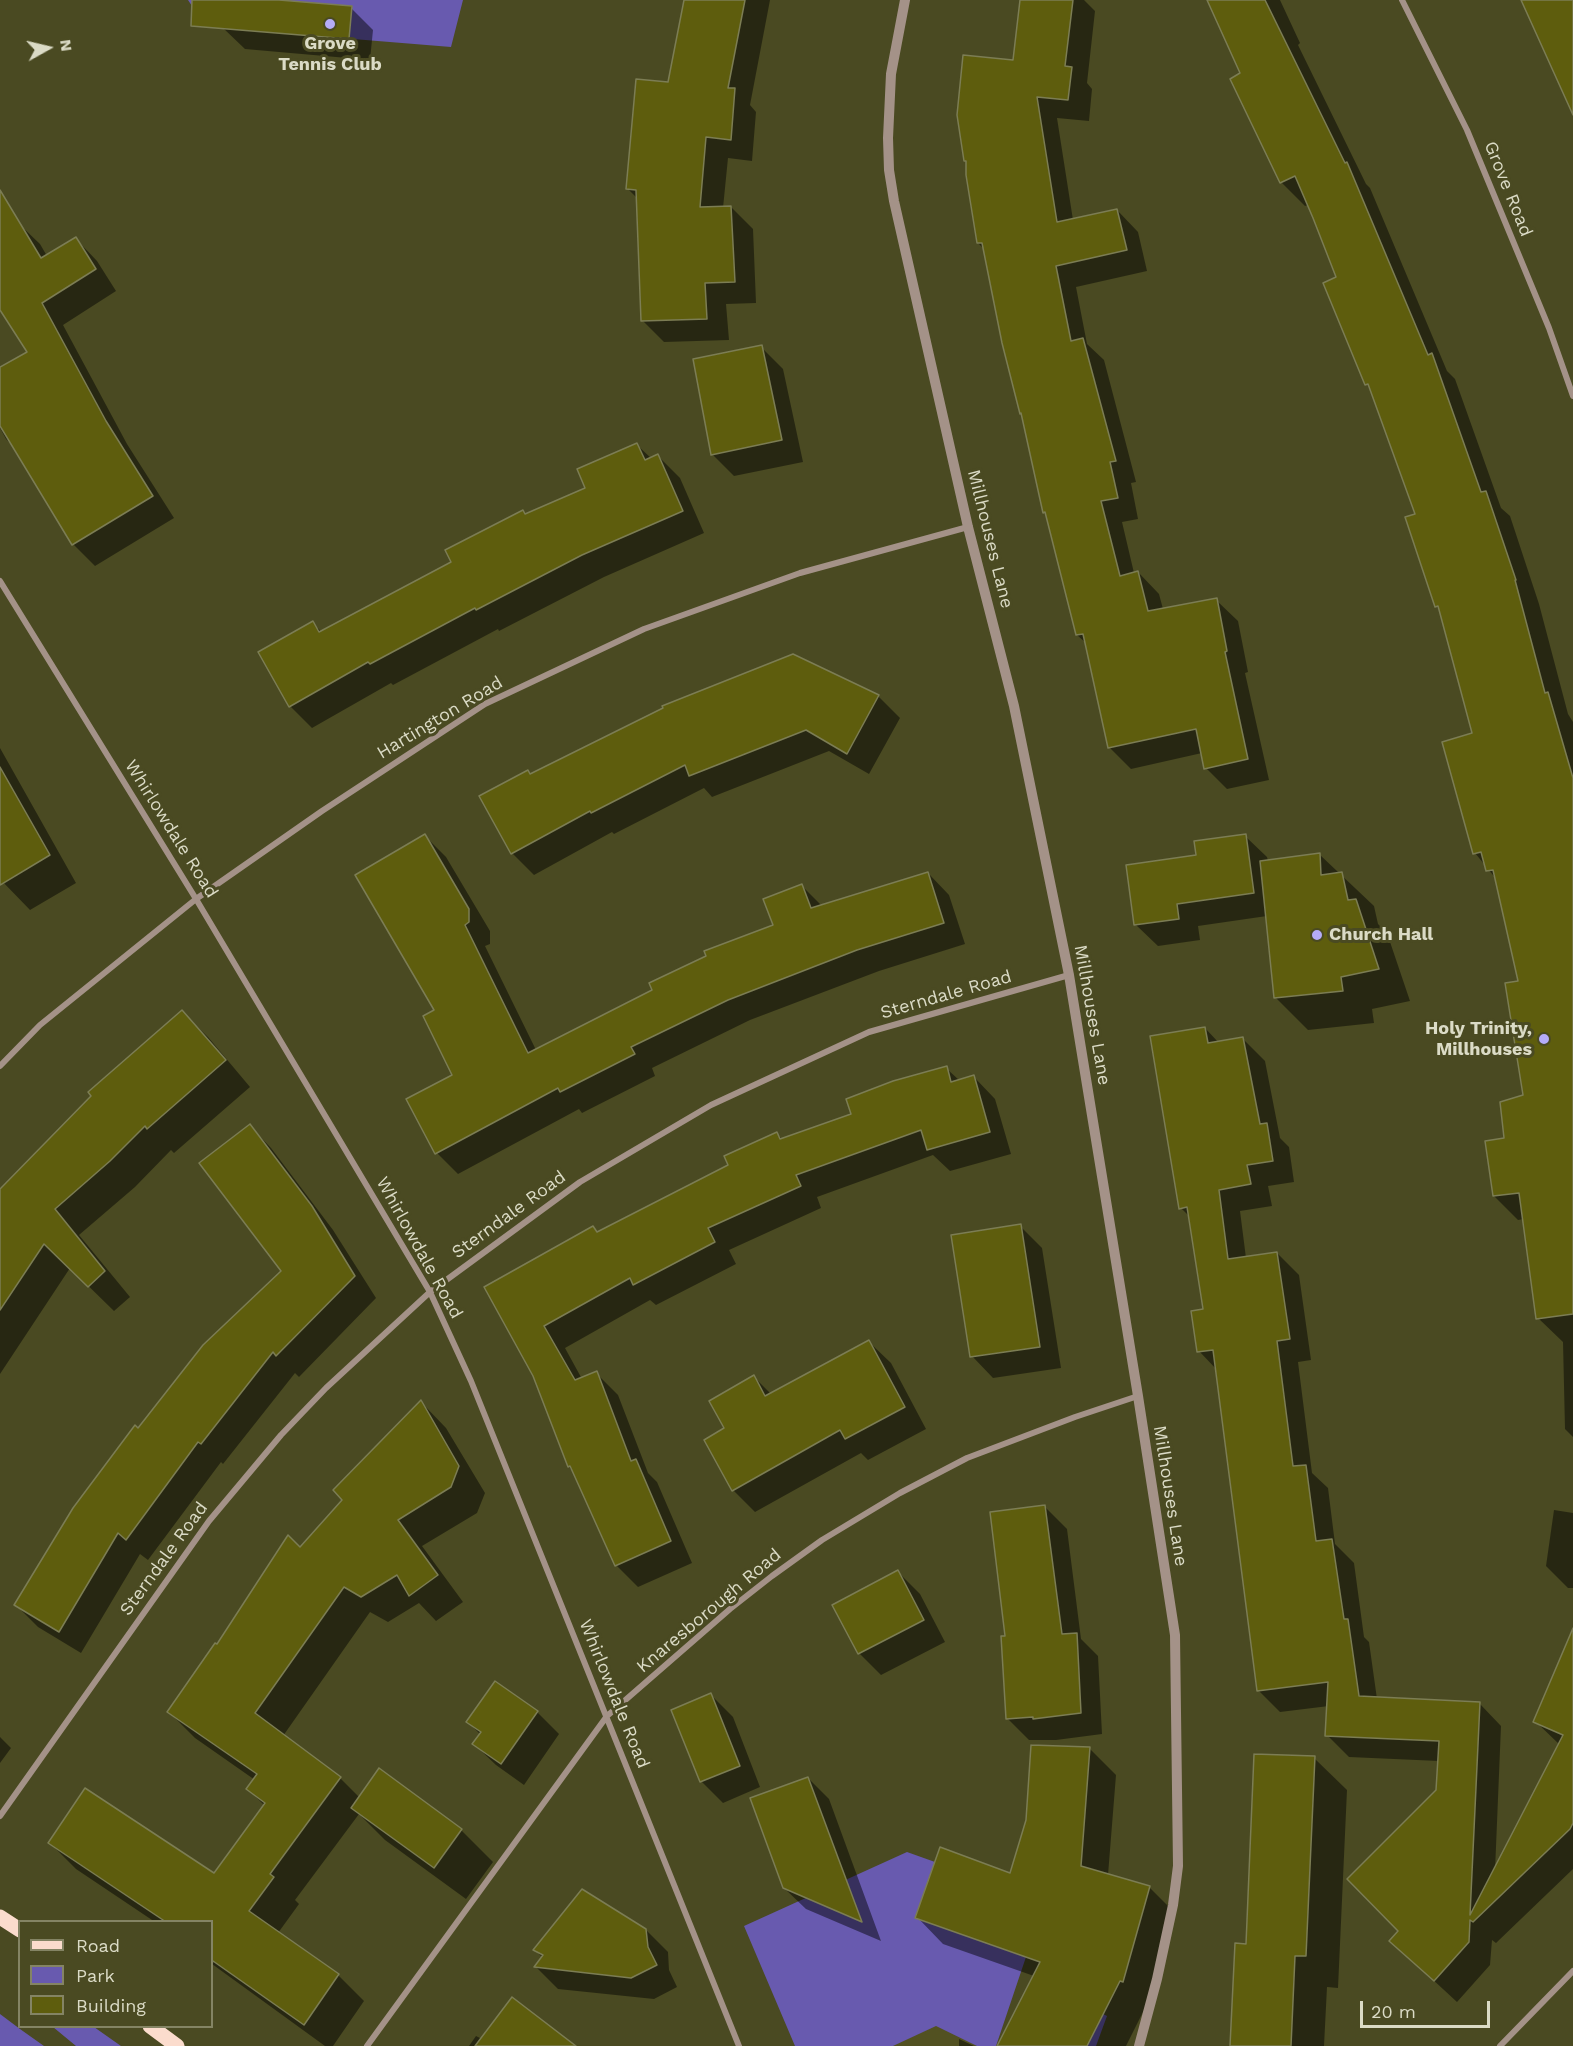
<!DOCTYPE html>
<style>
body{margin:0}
#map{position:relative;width:1573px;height:2046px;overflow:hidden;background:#4a4a22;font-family:"Work Sans",sans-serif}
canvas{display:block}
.legend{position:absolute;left:18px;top:1920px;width:195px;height:108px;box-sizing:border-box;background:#4a4a22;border:2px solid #848464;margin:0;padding:8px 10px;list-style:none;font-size:18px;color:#dbdbc6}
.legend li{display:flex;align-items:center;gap:12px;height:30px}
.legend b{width:30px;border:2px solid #848464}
.north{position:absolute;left:18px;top:18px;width:60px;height:60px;-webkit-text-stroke:4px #4a4a22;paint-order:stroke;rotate:82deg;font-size:16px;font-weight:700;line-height:24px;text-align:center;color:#dbdbc6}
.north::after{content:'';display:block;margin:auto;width:21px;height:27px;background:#dbdbc6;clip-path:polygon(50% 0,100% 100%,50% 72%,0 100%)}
.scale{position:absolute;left:1360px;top:2001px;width:130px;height:27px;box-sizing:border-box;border:3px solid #dbdbc6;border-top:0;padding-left:8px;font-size:18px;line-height:21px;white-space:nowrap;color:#dbdbc6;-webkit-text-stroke:4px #4a4a22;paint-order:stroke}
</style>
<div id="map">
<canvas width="1573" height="2046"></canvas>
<ul class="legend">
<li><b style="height:8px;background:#fbdccd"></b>Road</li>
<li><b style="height:16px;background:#685aaf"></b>Park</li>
<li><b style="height:16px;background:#5e5d0d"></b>Building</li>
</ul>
<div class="north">N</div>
<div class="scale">20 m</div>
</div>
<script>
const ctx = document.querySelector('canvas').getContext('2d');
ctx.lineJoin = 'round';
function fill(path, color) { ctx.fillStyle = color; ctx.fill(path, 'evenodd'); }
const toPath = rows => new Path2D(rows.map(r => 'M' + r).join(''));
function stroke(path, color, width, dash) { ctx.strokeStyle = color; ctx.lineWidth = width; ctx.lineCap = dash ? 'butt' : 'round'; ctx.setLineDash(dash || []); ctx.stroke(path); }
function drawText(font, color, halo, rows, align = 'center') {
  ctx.font = font + ' "Work Sans",sans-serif'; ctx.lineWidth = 6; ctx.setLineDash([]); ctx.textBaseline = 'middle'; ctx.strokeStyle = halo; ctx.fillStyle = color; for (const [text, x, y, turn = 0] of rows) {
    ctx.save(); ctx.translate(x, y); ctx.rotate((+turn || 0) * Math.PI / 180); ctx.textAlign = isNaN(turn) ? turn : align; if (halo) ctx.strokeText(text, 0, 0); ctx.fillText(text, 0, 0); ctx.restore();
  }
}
fill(toPath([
 [936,2025,977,2046,893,2046]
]), '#525121');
fill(toPath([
 [188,0,463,0,451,47,206,27],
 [907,1852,935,1862,916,1918,1026,1957,996,2046,977,2046,936,2026,893,2046,795,2046,744,1926],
 [0,2014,20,2029,44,2046,0,2046],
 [1103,2014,1107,2016,1096,2046,1087,2046],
 [53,2027,94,2027,121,2046,76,2046]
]), '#685aaf');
fill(toPath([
 [225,0,262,0,351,8,373,30,370,60,245,49,223,28],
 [686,0,770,0,750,105,756,112,752,161,728,158,723,208,731,207,753,229,756,303,726,304,729,340,664,342,642,320,638,199,628,189,670,84],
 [1022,0,1084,0,1095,11,1087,83,1092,89,1089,121,1057,118,1073,220,1117,210,1138,232,1147,271,1076,287,1087,344,1104,360,1136,482,1131,483,1138,519,1122,522,1134,573,1138,572,1159,594,1163,609,1216,600,1238,621,1248,672,1245,673,1269,780,1227,789,1206,768,1202,753,1131,769,1109,747,1087,644,1077,635,1047,516,1044,512,985,250,978,243,968,163,965,160,1014,62],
 [1208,0,1280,0,1300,43,1298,45,1366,184,1370,188,1447,371,1455,379,1501,508,1510,516,1539,604,1568,714,1573,722,1573,1437,1565,1429,1563,1342,1538,1318,1524,1219,1518,1220,1494,1196,1505,1139,1525,1096,1520,982,1497,880,1475,853,1474,734,1440,610,1436,606,1417,515,1372,389,1367,384,1338,278,1308,205,1305,206,1281,182,1242,74],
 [0,198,18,223,40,244,47,256,76,239,97,261,116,291,63,325,127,444,174,518,95,566,73,544,15,448,6,439,0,428,0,369,29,353,0,307],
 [761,347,783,369,803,462,734,476,712,454],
 [637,445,652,459,658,456,680,478,704,533,604,577,499,631,498,629,393,685,391,683,312,728,290,706,312,623,322,632,453,563,587,489],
 [878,696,900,718,869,774,829,751,712,797,704,788,614,834,612,832,534,875,512,853,531,775],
 [0,748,76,883,30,910,0,879],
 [425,836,446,857,490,931,490,944,485,946,536,1050,654,991,775,925,802,886,822,906,928,873,949,895,965,944,879,971,750,1020,652,1068,655,1076,582,1113,579,1109,458,1174,437,1153,454,1076,436,1011],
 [1245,836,1267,857,1268,861,1319,854,1374,906,1378,924,1387,933,1410,1001,1372,1009,1374,1023,1308,1030,1275,997,1267,916,1198,926,1200,940,1158,946,1136,925,1197,856],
 [182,1012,208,1037,250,1087,174,1153,171,1150,135,1187,79,1235,130,1297,114,1311,70,1268,0,1374,0,1192],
 [1205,1028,1219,1043,1243,1039,1265,1061,1280,1138,1289,1147,1294,1182,1268,1186,1272,1206,1240,1211,1246,1258,1277,1253,1299,1275,1311,1360,1298,1362,1312,1473,1328,1488,1335,1544,1354,1563,1364,1637,1369,1642,1377,1699,1480,1704,1501,1726,1495,1871,1560,1745,1535,1721,1573,1660,1573,1869,1496,1943,1492,1940,1490,1965,1457,2002,1391,1941,1400,1931,1438,1790,1439,1761,1349,1757,1327,1735,1329,1706,1280,1712,1258,1690,1217,1370,1199,1351,1205,1310,1190,1217,1181,1208],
 [946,1068,960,1081,974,1077,995,1099,1011,1154,950,1171,933,1155,817,1197,821,1208,729,1250,736,1264,656,1305,650,1300,565,1348,582,1379,596,1373,618,1395,648,1473,657,1482,692,1563,638,1587,616,1565,574,1472,569,1467,535,1376,486,1288,598,1233,730,1166,777,1134,783,1140,853,1115],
 [250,1126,271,1148,333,1230,376,1298,299,1377,295,1373,223,1464,221,1462,148,1560,140,1554,81,1653,38,1627,16,1605,139,1430,283,1272],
 [1020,1226,1042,1248,1061,1368,993,1378,972,1356],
 [869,1342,891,1363,926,1429,868,1460,861,1453,755,1512,733,1490,726,1429,754,1377,771,1394],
 [421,1402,446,1428,485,1493,477,1513,422,1546,463,1602,436,1621,419,1603,388,1622,370,1612,283,1736,340,1778,360,1798,461,1830,493,1862,466,1899,385,1840,359,1814,295,1900,299,1904,278,1933,338,1975,364,2001,333,2046,325,2046,212,1964,212,1922,155,1922,76,1869,50,1843,214,1875,265,1806,248,1789,255,1780,195,1738,169,1712,217,1646,344,1500],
 [1045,1507,1067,1529,1081,1639,1098,1656,1102,1734,1056,1740,1029,1740,1007,1718,1006,1637],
 [1554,1510,1573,1513,1573,1588,1568,1588,1546,1566],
 [898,1572,920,1594,945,1642,881,1675,859,1653],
 [711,1695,733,1717,760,1787,723,1803,701,1781],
 [537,1712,559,1734,524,1785,496,1765,474,1744,481,1735,468,1722],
 [0,1737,11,1748,0,1763],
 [1090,1749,1116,1775,1108,1875,1149,1887,1175,1913,1146,2006,1126,2046,999,2046,1034,1976,943,1944,917,1917,1011,1875],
 [1314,1758,1347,1790,1338,1988,1327,1987,1324,2046,1232,2046,1247,1945],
 [808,1778,829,1799,881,1941,806,1909,784,1888],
 [646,1930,668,1952,669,1970,677,1987,654,1999,558,1989,536,1967,543,1958,535,1950],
 [476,2036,482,2039,569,2046,469,2046],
 [959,2039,974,2046,959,2046]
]), '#0007');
const building = toPath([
 [192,0,279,0,352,6,349,39,191,26,192,0],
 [684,0,745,0,728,88,735,88,731,140,706,137,700,207,731,206,735,282,705,283,707,319,641,321,636,190,626,189,636,79,668,82,684,0],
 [1020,0,1073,0,1065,66,1072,67,1068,100,1037,97,1057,222,1117,209,1127,250,1056,266,1071,341,1083,338,1116,461,1110,462,1118,498,1101,501,1120,576,1138,571,1148,611,1217,598,1227,651,1225,652,1248,759,1204,769,1196,729,1108,748,1083,634,1076,635,1045,512,1043,513,1021,413,1020,414,1002,343,982,243,977,243,966,175,966,161,964,161,957,115,963,55,1013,60,1020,0],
 [1207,0,1265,0,1345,163,1347,162,1428,355,1432,353,1481,492,1486,491,1516,580,1515,580,1545,693,1548,692,1573,778,1573,1314,1536,1319,1519,1193,1493,1196,1485,1141,1504,1138,1500,1102,1523,1095,1505,983,1518,981,1493,870,1486,871,1481,852,1473,854,1442,742,1472,733,1438,606,1435,607,1405,517,1415,514,1368,384,1365,385,1323,283,1336,277,1313,218,1295,176,1280,183,1230,79,1240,73,1207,0],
 [1521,0,1573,0,1573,115,1521,0],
 [0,190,41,258,76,237,96,269,42,303,106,421,153,496,72,545,0,426,0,367,27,352,0,310,0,190],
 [762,345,782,440,711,455,693,359,762,345],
 [637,443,645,460,658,454,683,511,582,555,476,610,475,608,370,664,368,662,289,707,258,652,313,621,319,632,451,562,445,550,523,510,525,514,585,488,577,469,637,443],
 [793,654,879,695,847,754,806,730,689,776,685,765,591,813,590,811,511,854,479,796,528,770,530,774,663,708,662,706,793,654],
 [0,767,50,855,0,885,0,767],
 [425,834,469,909,469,922,465,925,528,1053,652,990,649,983,706,956,704,951,773,925,763,899,802,884,811,908,928,872,944,923,857,950,728,1000,631,1047,635,1054,560,1092,558,1088,435,1154,406,1099,452,1075,423,1016,434,1010,355,875,425,834],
 [1246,834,1254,893,1177,904,1179,919,1134,925,1126,865,1196,855,1194,841,1246,834],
 [1320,853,1321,875,1342,872,1348,900,1356,899,1379,969,1341,977,1343,991,1274,998,1260,861,1320,853],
 [182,1010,226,1060,147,1129,145,1126,110,1161,55,1209,105,1271,88,1287,44,1244,0,1310,0,1189,91,1096,88,1092,182,1010],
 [1205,1027,1208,1043,1243,1037,1260,1124,1267,1123,1273,1161,1247,1165,1251,1184,1219,1190,1228,1259,1277,1252,1290,1339,1277,1341,1293,1466,1306,1465,1316,1541,1332,1539,1344,1619,1348,1619,1359,1696,1480,1702,1470,1915,1563,1735,1533,1722,1573,1628,1573,1823,1570,1829,1473,1922,1470,1920,1469,1942,1434,1981,1389,1941,1398,1931,1347,1879,1436,1790,1439,1741,1325,1736,1328,1682,1257,1691,1213,1350,1197,1352,1191,1311,1203,1309,1187,1207,1179,1209,1150,1036,1205,1027],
 [947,1066,951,1082,974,1075,990,1132,927,1150,921,1130,796,1175,801,1186,708,1228,715,1242,633,1285,630,1278,544,1326,575,1380,597,1371,631,1461,636,1459,671,1541,615,1566,570,1466,568,1467,533,1376,484,1287,593,1226,597,1232,728,1165,724,1156,777,1132,780,1139,851,1114,846,1099,893,1081,947,1066],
 [250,1124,312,1206,355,1276,276,1356,273,1352,201,1444,198,1442,126,1540,118,1533,59,1632,14,1605,73,1508,135,1425,138,1428,203,1345,281,1271,199,1163,250,1124],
 [1021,1224,1040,1347,970,1357,951,1235,1021,1224],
 [869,1340,905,1407,845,1439,840,1430,732,1491,704,1440,724,1428,709,1401,754,1375,765,1396,869,1340],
 [421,1400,459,1466,451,1487,398,1520,438,1575,409,1596,397,1575,361,1597,344,1587,255,1713,341,1777,270,1874,274,1877,249,1911,339,1974,304,2025,213,1961,212,1963,212,1922,166,1922,48,1843,85,1788,214,1873,265,1803,246,1789,257,1774,167,1712,215,1643,217,1644,288,1535,300,1547,342,1500,333,1490,421,1400],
 [1045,1505,1062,1634,1077,1633,1081,1713,1033,1719,1033,1717,1006,1719,1001,1636,1005,1636,990,1512,1045,1505],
 [898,1570,924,1620,858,1654,832,1605,898,1570],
 [495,1681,538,1711,501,1764,472,1744,481,1732,466,1722,495,1681],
 [711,1693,740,1766,700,1782,671,1710,711,1693],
 [1031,1745,1090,1747,1081,1866,1150,1886,1123,1982,1120,1981,1087,2046,997,2046,1040,1962,915,1918,940,1847,1010,1873,1026,1820,1031,1745],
 [1254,1754,1315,1756,1306,1956,1295,1956,1291,2046,1230,2046,1235,1943,1246,1944,1254,1754],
 [379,1768,462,1829,434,1868,351,1808,379,1768],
 [808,1777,862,1922,783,1888,750,1798,808,1777],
 [582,1889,646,1929,648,1947,657,1965,631,1978,534,1967,543,1955,533,1950,582,1889],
 [512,1997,576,2046,475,2046,512,1997]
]);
fill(building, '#5e5d0d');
stroke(building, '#7c7d54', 1.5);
stroke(toPath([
 [1402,0,1467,130,1549,328,1573,396],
 [0,581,196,899,430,1292,471,1381,739,2046],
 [0,1066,40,1025,196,899,322,811,485,704,644,629,800,573,968,527],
 [0,1816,209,1521,281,1435,326,1388,430,1292,580,1182,711,1105,869,1032,1069,975],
 [367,2046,607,1716,730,1609,772,1576,822,1540,900,1493,967,1458,1075,1417,1138,1396],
 [1500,2046,1573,1971]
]), '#a49288', 6);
stroke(toPath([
 [905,0,891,74,888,138,889,170,894,201,968,527,1014,706,1069,975,1138,1396,1175,1635,1178,1866,1173,1905,1157,1979,1139,2046]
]), '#a49288', 10);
stroke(toPath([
 [0,1917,20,1930],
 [150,2026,177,2046]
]), '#fbdccd', 15);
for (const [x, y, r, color] of [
 [330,24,6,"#b5acf8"],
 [1317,935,6,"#b5acf8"],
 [1544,1039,6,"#b5acf8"]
]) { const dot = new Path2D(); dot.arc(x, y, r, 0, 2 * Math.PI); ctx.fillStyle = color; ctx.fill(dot); stroke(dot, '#4a4a22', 2); }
drawText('bold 18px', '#dbdbc6', '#4a4a22', [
 ["Grove",330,44],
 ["Tennis Club",330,65],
 ["Church Hall",1329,935,"left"],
 ["Holy Trinity,",1532,1029,"right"],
 ["Millhouses",1532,1050,"right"]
]);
drawText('18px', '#dbdbc6', '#4a4a22', [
 ["Grove Road",1508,189,68],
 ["Millhouses Lane",990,539,76],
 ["Hartington Road",440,718,-31],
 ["Whirlowdale Road",171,829,58],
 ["Sterndale Road",946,995,-16],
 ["Millhouses Lane",1092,1015,80],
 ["Sterndale Road",509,1215,-36],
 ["Whirlowdale Road",419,1248,61],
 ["Millhouses Lane",1170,1496,81],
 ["Sterndale Road",164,1559,-54],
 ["Knaresborough Road",709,1611,-40],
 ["Whirlowdale Road",614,1694,68]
]);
</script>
